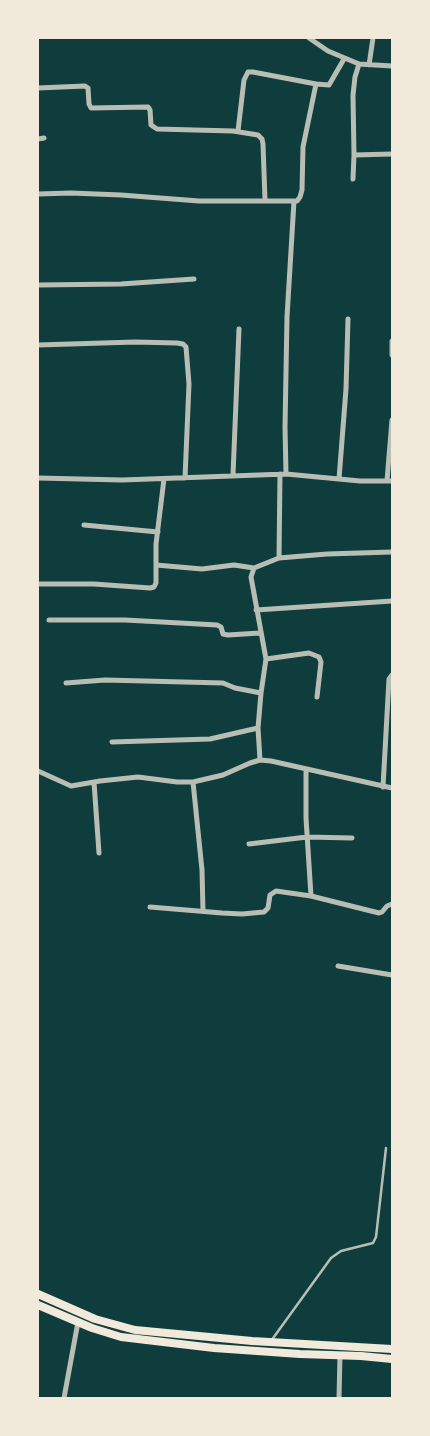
<!DOCTYPE html>
<style>
body{margin:0}
#map{position:relative;width:430px;height:1436px;overflow:hidden;background:#0f3d3e;font-family:"Archivo Narrow",sans-serif}
canvas{display:block}
.frame{position:absolute;inset:0;border:39px solid #f1e9da;pointer-events:none}
</style>
<div id="map">
<canvas width="430" height="1436"></canvas>
<div class="frame"></div>
</div>
<script>
const ctx = document.querySelector('canvas').getContext('2d');
ctx.lineJoin = 'round';
const toPath = rows => new Path2D(rows.map(r => 'M' + r).join(''));
function stroke(path, color, width, dash) { ctx.strokeStyle = color; ctx.lineWidth = width; ctx.lineCap = dash ? 'butt' : 'round'; ctx.setLineDash(dash || []); ctx.stroke(path); }
stroke(toPath([
 [271,1341,331,1258,341,1251,373,1243,376,1237,386,1148]
]), '#b8beb3', 2.5);
stroke(toPath([
 [309,38,328,51,359,64,392,66],
 [369,65,373,38],
 [38,88,85,86,88,88,89,104,91,108,148,107,150,110,151,125,157,129,233,131,258,135,262,139,263,144,265,200],
 [238,131,244,80,248,72,253,72,316,84,329,85,344,59],
 [38,139,44,138],
 [354,155,392,154],
 [353,179,354,155,353,95,355,77,359,64],
 [38,194,71,193,121,195,199,201,297,201,300,197,302,190,303,147,316,84],
 [38,285,121,284,194,279],
 [392,341,392,355],
 [38,345,135,342,177,343,183,344,186,347,189,384,185,478],
 [286,474,285,427,287,317,294,201],
 [233,475,239,329],
 [38,478,122,480,286,474,360,481,392,481],
 [339,479,346,389,348,319],
 [387,481,392,420],
 [84,525,158,532],
 [279,558,280,474],
 [156,565,202,569,234,565,254,568],
 [38,584,94,584,150,588,154,587,156,583,156,544,164,479],
 [256,610,392,601],
 [49,620,125,620,217,625,221,627,223,634,228,635,260,633],
 [266,659,309,653,319,657,321,662,317,697],
 [66,683,105,680,223,683,235,688,261,693],
 [112,742,210,739,258,728],
 [260,760,258,728,261,693,266,659,251,577,254,568,279,558,327,554,392,552],
 [306,769,306,818,311,896],
 [38,771,71,786,100,781,138,777,177,782,193,782,223,775,250,763,260,760,271,761,392,788],
 [94,782,99,853],
 [193,782,202,870,203,911],
 [383,787,389,679,392,675],
 [249,844,307,837,352,838],
 [150,907,222,913,242,914,264,912,268,908,270,895,276,891,311,896,379,913,382,912,387,906,392,904],
 [338,966,392,975],
 [64,1398,78,1322],
 [339,1398,340,1355]
]), '#b8beb3', 5);
stroke(toPath([
 [38,1294,95,1319,135,1330,252,1341,392,1349],
 [38,1305,92,1328,121,1337,214,1348,300,1354,361,1356,392,1359]
]), '#f1e9da', 8);
</script>
